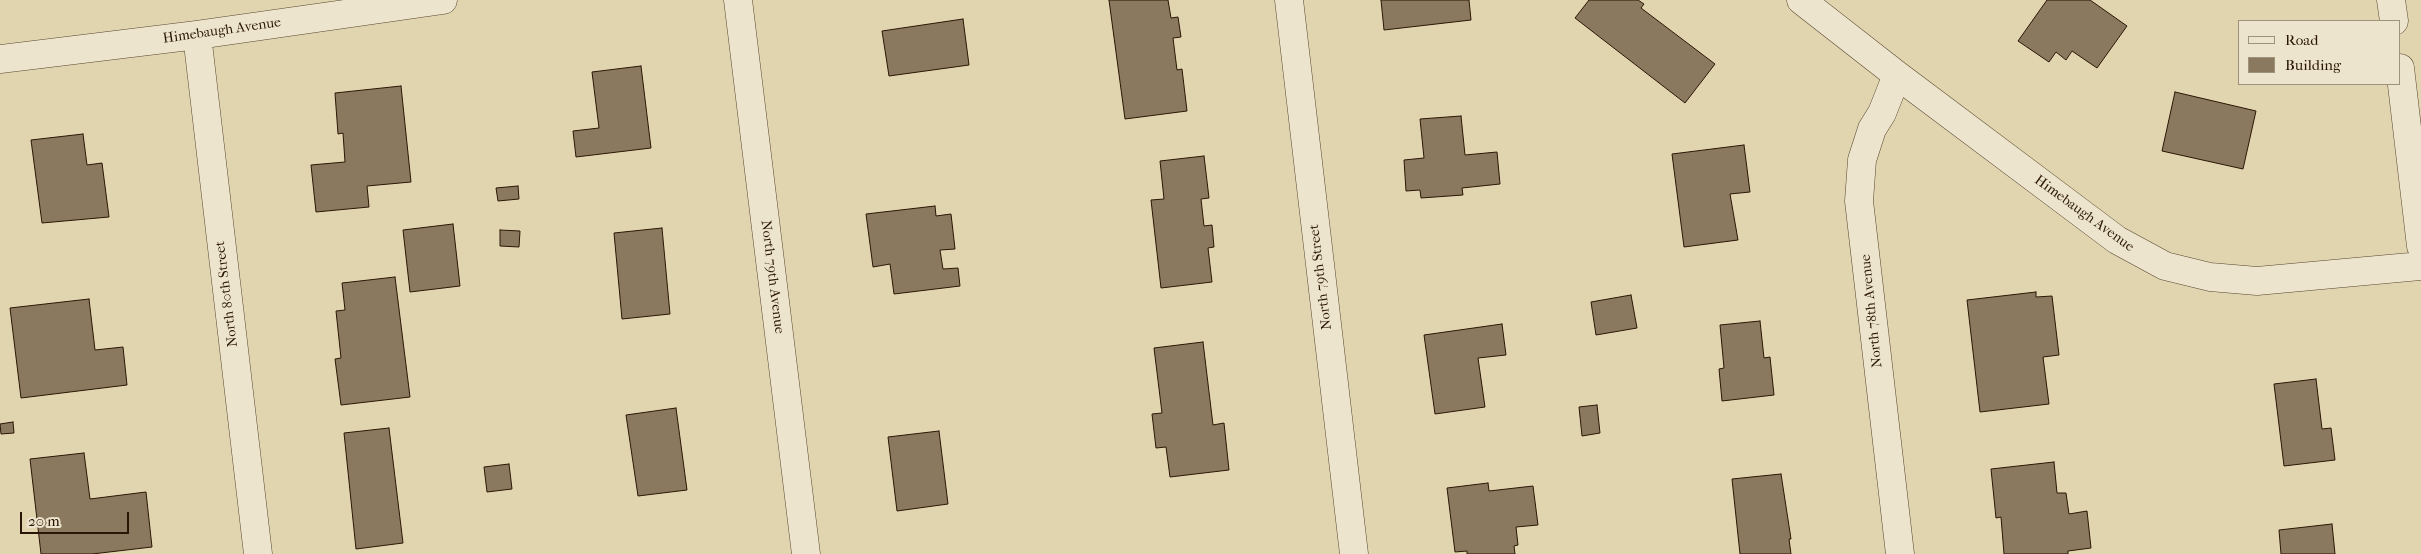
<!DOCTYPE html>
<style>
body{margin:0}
#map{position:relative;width:2421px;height:554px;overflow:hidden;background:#e1d5b0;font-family:"IM FELL French Canon",serif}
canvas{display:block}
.legend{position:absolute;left:2238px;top:20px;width:162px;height:65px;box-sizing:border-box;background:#ece4cc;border:1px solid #9f927d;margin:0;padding:6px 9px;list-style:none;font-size:15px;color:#2b1606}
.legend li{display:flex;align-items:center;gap:10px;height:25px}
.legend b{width:25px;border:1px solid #9f927d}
.scale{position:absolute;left:20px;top:512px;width:109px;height:22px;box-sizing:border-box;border:2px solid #2b1606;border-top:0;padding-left:6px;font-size:15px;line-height:18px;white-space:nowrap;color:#2b1606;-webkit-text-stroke:4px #ece4cc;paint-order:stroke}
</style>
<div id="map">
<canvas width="2421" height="554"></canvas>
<ul class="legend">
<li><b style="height:6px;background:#ece4cc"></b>Road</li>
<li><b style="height:14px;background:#8a795e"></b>Building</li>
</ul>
<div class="scale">20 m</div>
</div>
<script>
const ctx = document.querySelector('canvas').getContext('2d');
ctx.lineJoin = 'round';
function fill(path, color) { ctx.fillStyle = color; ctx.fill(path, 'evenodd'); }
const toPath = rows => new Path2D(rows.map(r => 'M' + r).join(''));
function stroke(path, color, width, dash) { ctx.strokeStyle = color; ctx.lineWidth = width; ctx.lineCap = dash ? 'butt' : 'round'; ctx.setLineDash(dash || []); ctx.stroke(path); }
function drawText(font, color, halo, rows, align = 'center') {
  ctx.font = font + ' "IM FELL French Canon",serif'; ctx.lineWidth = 4.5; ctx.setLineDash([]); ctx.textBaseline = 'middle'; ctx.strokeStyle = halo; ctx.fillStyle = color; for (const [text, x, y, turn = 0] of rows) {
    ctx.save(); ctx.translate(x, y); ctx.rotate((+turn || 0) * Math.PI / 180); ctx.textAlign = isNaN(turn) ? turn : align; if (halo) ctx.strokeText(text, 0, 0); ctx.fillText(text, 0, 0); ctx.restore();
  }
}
const building = toPath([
 [1109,0,1168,0,1171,18,1178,17,1181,37,1173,38,1177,70,1182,69,1187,111,1125,119,1109,0],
 [1381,0,1469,0,1471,20,1384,30,1381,0],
 [1589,0,1638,0,1644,4,1641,8,1715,64,1685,103,1575,18,1589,0],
 [2047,0,2090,0,2127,26,2097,68,2072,51,2066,60,2056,52,2049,62,2018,41,2047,0],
 [963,19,969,65,889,76,882,31,963,19],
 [641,66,651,148,576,157,573,131,599,128,592,72,641,66],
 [401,86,411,182,367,186,369,207,316,212,311,165,345,162,343,133,338,134,335,93,401,86],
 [2175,92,2256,111,2243,169,2162,151,2175,92],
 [1461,116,1465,155,1497,152,1500,184,1462,188,1463,195,1421,198,1420,190,1406,191,1404,160,1424,158,1420,119,1461,116],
 [83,134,87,165,102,163,109,217,42,223,31,140,83,134],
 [1744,145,1750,192,1730,194,1738,240,1684,247,1672,154,1744,145],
 [1204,156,1209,198,1201,199,1204,226,1212,225,1214,247,1208,248,1212,282,1161,288,1151,200,1164,199,1160,161,1204,156],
 [518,186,519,199,498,201,496,188,518,186],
 [935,206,936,216,951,214,955,249,940,250,943,269,958,268,960,286,894,294,890,264,873,267,866,214,935,206],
 [453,224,460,286,410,292,403,230,453,224],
 [662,228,670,314,622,319,614,233,662,228],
 [500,230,520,231,519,247,500,246,500,230],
 [395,277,410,397,341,405,335,359,341,358,336,311,345,310,342,283,395,277],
 [2036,292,2036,297,2052,296,2059,355,2043,357,2049,404,1980,412,1967,300,2036,292],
 [1631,295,1637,328,1596,335,1591,302,1631,295],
 [89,299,95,350,123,347,127,385,21,398,10,308,89,299],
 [1760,321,1764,358,1770,357,1774,395,1722,401,1719,369,1724,368,1720,325,1760,321],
 [1502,324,1506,355,1478,358,1485,407,1435,414,1424,335,1502,324],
 [1203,342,1213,425,1224,423,1229,470,1170,477,1166,447,1156,448,1152,414,1162,413,1154,348,1203,342],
 [2316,379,2322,429,2331,428,2335,460,2284,466,2274,384,2316,379],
 [1597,405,1600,433,1582,436,1579,407,1597,405],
 [676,408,687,490,638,496,626,415,676,408],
 [13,422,14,433,1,434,0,424,13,422],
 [389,428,403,543,356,549,344,433,389,428],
 [939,431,948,504,897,511,888,437,939,431],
 [84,453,90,499,146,492,152,547,92,554,41,554,30,459,84,453],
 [2054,462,2057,493,2066,493,2069,514,2087,511,2091,548,2068,551,2068,554,2004,554,2001,517,1996,518,1991,469,2054,462],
 [509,464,512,489,487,492,484,467,509,464],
 [1781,474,1791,539,1789,539,1791,554,1740,554,1732,479,1781,474],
 [1488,483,1489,491,1533,486,1538,525,1516,527,1518,545,1514,546,1515,554,1467,554,1467,551,1455,552,1447,488,1488,483],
 [2332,524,2335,554,2281,554,2279,530,2332,524]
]);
fill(building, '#8a795e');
stroke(building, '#2b1606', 1);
const minor = toPath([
 [738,0,806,554],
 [1289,0,1354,554],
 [1801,0,1897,75,2117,240,2165,266,2210,277,2257,281,2421,266],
 [2391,0,2394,21],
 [197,35,258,554],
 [0,59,197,35,443,0],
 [2400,68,2421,246],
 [1897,75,1882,113,1872,129,1862,160,1859,201,1900,554]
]);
stroke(minor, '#584630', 29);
stroke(minor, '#ece4cc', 28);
drawText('14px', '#2b1606', '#ece4cc', [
 ["Himebaugh Avenue",222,31,-8],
 ["Himebaugh Avenue",2084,214,36],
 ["North 79th Avenue",772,277,83],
 ["North 79th Street",1321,277,-97],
 ["North 80th Street",227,294,-97],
 ["North 78th Avenue",1872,311,-96]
]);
</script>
